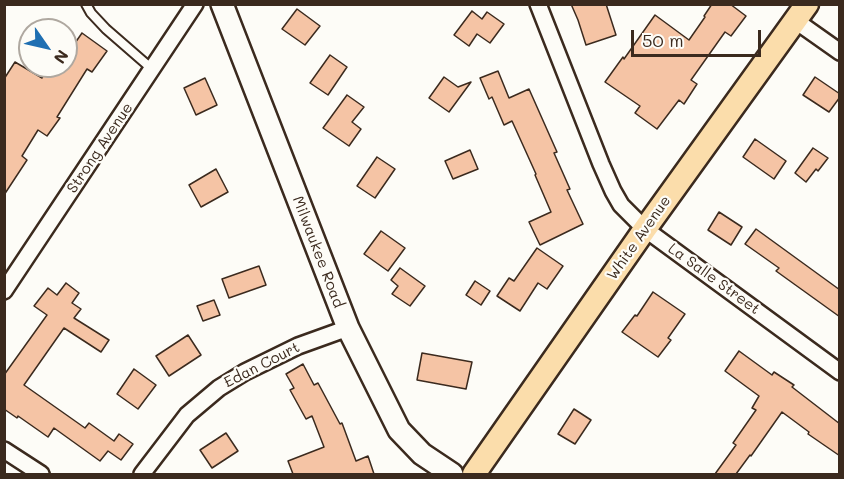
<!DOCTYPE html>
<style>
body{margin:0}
#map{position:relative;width:844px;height:479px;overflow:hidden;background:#fdfcf7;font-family:Mali,sans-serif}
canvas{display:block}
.frame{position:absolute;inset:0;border:6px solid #3b2a1e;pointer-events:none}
.north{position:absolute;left:18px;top:18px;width:60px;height:60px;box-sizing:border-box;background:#fdfcf7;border:2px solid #afa8a0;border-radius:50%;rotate:124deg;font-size:16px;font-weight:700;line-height:24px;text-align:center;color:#3b2a1e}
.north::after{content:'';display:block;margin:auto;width:21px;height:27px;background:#1f6fb2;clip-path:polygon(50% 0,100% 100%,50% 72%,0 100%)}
.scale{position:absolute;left:631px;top:30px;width:130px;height:27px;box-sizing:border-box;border:3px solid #3b2a1e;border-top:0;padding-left:8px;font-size:18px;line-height:21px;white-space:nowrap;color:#3b2a1e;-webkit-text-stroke:4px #fdfcf7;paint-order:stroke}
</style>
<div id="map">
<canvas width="844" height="479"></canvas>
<div class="frame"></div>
<div class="north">N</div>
<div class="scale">50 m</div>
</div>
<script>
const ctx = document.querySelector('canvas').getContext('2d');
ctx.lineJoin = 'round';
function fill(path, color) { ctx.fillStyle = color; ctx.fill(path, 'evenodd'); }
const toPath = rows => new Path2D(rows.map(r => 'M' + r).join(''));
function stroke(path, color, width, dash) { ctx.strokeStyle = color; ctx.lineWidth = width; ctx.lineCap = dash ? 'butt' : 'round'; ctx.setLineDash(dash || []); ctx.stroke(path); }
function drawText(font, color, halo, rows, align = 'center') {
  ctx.font = font + ' Mali,sans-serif'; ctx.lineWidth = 4.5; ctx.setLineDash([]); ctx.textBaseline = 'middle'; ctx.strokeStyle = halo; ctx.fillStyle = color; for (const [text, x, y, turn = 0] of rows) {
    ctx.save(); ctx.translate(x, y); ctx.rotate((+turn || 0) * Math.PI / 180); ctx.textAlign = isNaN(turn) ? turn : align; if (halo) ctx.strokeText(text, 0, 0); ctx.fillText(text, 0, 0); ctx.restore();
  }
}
const building = toPath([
 [571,4,606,4,616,35,586,45,578,20,571,4],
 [712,4,730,4,746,16,731,36,725,32,691,80,697,84,684,104,679,100,657,129,635,113,640,106,605,82,623,57,624,59,655,15,689,40,705,17,704,16,712,4],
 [297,9,320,26,305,45,282,29,297,9],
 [472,11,482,19,487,12,504,24,490,43,477,34,469,46,454,35,472,11],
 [82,33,107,51,92,72,87,69,57,117,60,118,47,136,38,130,22,156,27,160,4,195,4,79,15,62,42,78,47,69,54,73,59,66,66,66,66,56,82,33],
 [330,55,347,67,328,95,310,83,330,55],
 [498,71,509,98,529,89,557,152,554,153,570,189,567,190,583,224,540,245,529,222,551,212,535,175,536,174,512,121,504,125,492,97,489,99,480,78,498,71],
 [444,77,458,87,471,82,449,112,429,98,444,77],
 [815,77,840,94,840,97,829,112,803,95,815,77],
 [205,78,217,105,196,115,184,88,205,78],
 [347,95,364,107,352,122,361,129,349,146,323,128,347,95],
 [755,139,786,161,774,179,743,157,755,139],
 [813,148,828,158,818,171,816,169,806,182,795,173,813,148],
 [470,150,478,169,453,179,445,161,470,150],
 [377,157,395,169,375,198,357,186,377,157],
 [216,169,228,192,201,207,189,185,216,169],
 [719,212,742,227,731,245,708,230,719,212],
 [756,229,840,290,840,317,776,271,779,268,745,244,756,229],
 [381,231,405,248,388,271,364,254,381,231],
 [537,248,563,266,547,289,538,283,520,311,497,296,509,278,514,281,537,248],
 [259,266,266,285,229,298,222,279,259,266],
 [400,268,425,286,410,306,392,294,398,286,391,280,400,268],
 [475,281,490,291,481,305,466,295,475,281],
 [66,283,79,293,72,303,81,309,74,318,109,340,101,352,64,328,24,385,85,428,89,423,114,441,119,434,133,444,121,460,108,451,100,461,54,428,48,437,18,416,17,418,4,409,4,375,47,315,34,306,48,288,57,295,66,283],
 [653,292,685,314,668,338,671,340,658,357,622,332,635,315,637,316,653,292],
 [214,300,220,315,203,321,197,306,214,300],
 [188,335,201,355,169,376,156,356,188,335],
 [739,351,772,375,774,372,794,385,792,387,840,424,840,456,808,434,809,432,782,412,751,456,750,455,736,474,715,474,736,445,733,443,756,410,752,408,759,396,725,371,739,351],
 [422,353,472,362,466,389,417,380,422,353],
 [303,364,314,385,318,383,340,424,342,423,356,461,368,456,374,474,293,474,288,461,324,447,312,416,306,419,290,390,294,388,286,374,303,364],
 [134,369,156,385,138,409,117,394,134,369],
 [574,409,591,420,575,444,558,434,574,409],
 [226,433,238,451,212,468,200,450,226,433]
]);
fill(building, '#f5c4a5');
stroke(building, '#3b2a1e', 1.5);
const lane = toPath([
 [86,4,91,13,106,29,152,69]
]);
const street = toPath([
 [538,4,601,164,613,191,621,205,645,229,840,372],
 [796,21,840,52],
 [4,291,195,4],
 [4,450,41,474],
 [142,474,187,415,219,388,245,372,298,346,348,328]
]);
const secondary = toPath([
 [222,4,348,328,399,430,422,454,452,474]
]);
const primary = toPath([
 [474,474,645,229,807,4]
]);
stroke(lane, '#3b2a1e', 12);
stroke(street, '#3b2a1e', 20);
stroke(secondary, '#3b2a1e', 26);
stroke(primary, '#3b2a1e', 27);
stroke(lane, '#fdfcf7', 8);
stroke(street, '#fdfcf7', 15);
stroke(secondary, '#fdfcf7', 21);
stroke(primary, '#fbddab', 22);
drawText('15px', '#3b2a1e', '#fdfcf7', [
 ["Strong Avenue",100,148,-56],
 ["White Avenue",639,238,-55],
 ["Milwaukee Road",318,252,69],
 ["La Salle Street",714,279,36],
 ["Edan Court",262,365,-27]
]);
</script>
